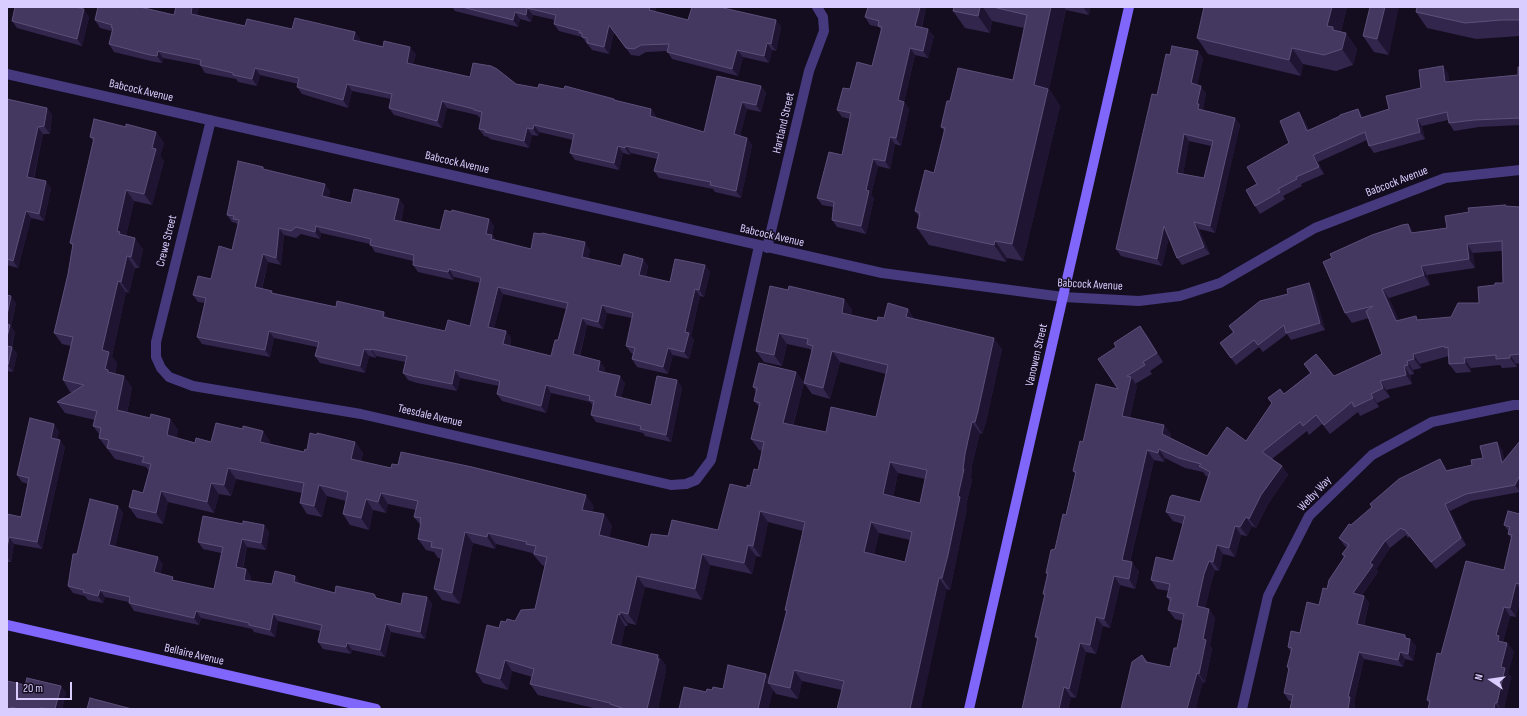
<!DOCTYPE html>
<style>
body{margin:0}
#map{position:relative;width:1527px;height:716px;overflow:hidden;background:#130d1f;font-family:"Sofia Sans Condensed",sans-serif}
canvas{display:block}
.frame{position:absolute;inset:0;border:8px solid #d9ccfe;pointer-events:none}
.north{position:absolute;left:1471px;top:660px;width:40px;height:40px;-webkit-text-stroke:3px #130d1f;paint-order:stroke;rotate:283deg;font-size:11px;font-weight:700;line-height:16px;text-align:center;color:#d9ccfe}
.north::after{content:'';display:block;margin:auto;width:14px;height:18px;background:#d9ccfe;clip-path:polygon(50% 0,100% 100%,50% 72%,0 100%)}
.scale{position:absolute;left:16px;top:682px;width:56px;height:18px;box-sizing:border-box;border:2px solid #d9ccfe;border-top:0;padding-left:5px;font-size:12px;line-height:14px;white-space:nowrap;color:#d9ccfe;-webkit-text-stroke:3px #130d1f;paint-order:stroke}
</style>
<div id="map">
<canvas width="1527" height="716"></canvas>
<div class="frame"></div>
<div class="north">N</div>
<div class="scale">20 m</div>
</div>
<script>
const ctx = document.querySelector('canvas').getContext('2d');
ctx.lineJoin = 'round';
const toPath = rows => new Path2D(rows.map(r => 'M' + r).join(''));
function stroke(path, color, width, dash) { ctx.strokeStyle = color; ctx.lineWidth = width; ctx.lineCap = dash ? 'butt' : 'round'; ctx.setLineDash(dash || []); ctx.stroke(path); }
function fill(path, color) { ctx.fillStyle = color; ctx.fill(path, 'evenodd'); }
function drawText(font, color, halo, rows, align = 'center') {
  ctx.font = font + ' "Sofia Sans Condensed",sans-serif'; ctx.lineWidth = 3; ctx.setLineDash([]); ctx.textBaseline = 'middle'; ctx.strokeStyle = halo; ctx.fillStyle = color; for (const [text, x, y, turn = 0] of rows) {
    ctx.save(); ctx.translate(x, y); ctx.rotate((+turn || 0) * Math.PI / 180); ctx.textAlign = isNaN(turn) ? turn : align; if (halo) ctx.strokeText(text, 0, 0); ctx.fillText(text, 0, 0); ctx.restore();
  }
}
stroke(toPath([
 [7,74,882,273,1063,297,1139,301,1180,296,1220,283,1315,228,1445,178,1520,170],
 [211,120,156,342,156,357,161,368,169,377,193,386,361,414,671,485,686,484,696,480,711,460,759,246],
 [767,248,809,71,824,31,823,17,817,7],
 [1242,709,1268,596,1309,516,1372,455,1432,422,1514,405,1520,405]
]), '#46397d', 10);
stroke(toPath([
 [7,625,376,709],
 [969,709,1129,7]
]), '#8066fb', 10);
fill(toPath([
 [98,7,147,7,146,9,174,15,176,7,199,7,197,15,245,26,355,32,360,39,360,41,416,54,413,64,470,77,616,101,651,109,656,116,656,118,704,132,761,86,766,93,761,112,747,109,740,136,747,138,752,145,741,198,715,192,713,189,659,178,654,171,657,159,631,153,630,155,623,153,619,170,575,160,570,153,573,140,539,132,538,136,532,135,529,148,490,139,488,137,484,136,479,129,481,118,479,117,477,115,447,108,442,128,394,115,389,108,391,99,352,91,348,108,302,94,297,87,298,84,260,75,257,86,238,82,236,79,205,73,200,65,163,58,162,63,155,62,114,52,109,44,112,31,100,28,95,20],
 [452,7,656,7,655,12,688,20,776,20,781,27,776,51,772,50,769,63,743,57,738,76,672,59,667,51,646,52,639,56,631,55,614,32,609,54,592,50,582,37,559,31,554,24,555,20,533,15,531,22,520,19,518,27,455,11],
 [868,7,926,7,922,27,934,36,928,58,915,55,904,102,909,109,901,146,895,144,890,169,878,166,871,195,874,198,866,234,837,227,832,220,833,207,822,205,817,198,842,155,850,119,842,117,837,110,850,89,872,66,881,30,879,27,870,25,865,17],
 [954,7,1090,7,1089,15,1066,10,1049,89,1060,106,1023,261,1007,258,1006,262,929,245,917,228,919,217,915,211,934,173,944,131,941,127,950,101,1013,80,1024,28,992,21,990,33,965,28,953,11],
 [1204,7,1347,7,1341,32,1346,33,1357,49,1353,65,1336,71,1303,64,1301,76,1208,54,1197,38],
 [1370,7,1389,55,1374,52,1363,36],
 [1520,7,1520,36,1476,39,1427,28,1416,12],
 [89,17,82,46,17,28,12,21],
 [1198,51,1203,59,1197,85,1206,93,1203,110,1235,118,1240,125,1215,233,1199,229,1210,254,1182,265,1177,258,1169,237,1162,266,1121,256,1116,249,1157,95,1170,55],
 [1189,141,1211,146,1204,178,1183,174],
 [1520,67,1520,125,1479,127,1454,131,1449,123,1448,120,1422,126,1425,139,1374,153,1369,146,1367,140,1318,162,1324,174,1301,184,1302,186,1283,196,1285,199,1260,214,1255,206,1257,184,1289,143,1304,120,1309,130,1363,116,1363,117,1389,109,1421,88,1448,73,1449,82,1518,75],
 [7,99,47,108,52,115,50,134,43,134,34,178,51,188,44,221,31,218,18,268,7,265],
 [126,127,156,132,164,143,160,156,164,161,152,205,134,201,126,236,143,249,139,268,135,268,129,293,126,292,112,356,117,363,115,374,132,387,127,413,150,418,170,419,178,430,176,438,195,443,211,442,243,429,263,431,270,442,270,444,304,452,307,450,355,442,363,453,361,462,391,468,594,506,592,512,604,514,612,526,609,538,648,547,668,536,718,530,747,488,750,486,758,470,762,451,759,450,751,439,759,407,754,401,756,392,753,387,796,372,804,383,793,426,826,432,876,417,886,374,840,362,830,399,812,394,804,383,812,352,810,349,787,344,782,366,764,362,756,351,788,290,844,299,852,310,851,315,877,321,908,309,914,319,1002,349,986,422,982,434,980,433,972,465,971,478,972,480,966,506,967,508,950,590,947,589,842,690,802,681,798,699,776,694,773,690,768,709,679,709,706,692,712,690,723,689,766,674,769,678,786,612,785,610,803,531,768,522,761,557,756,556,752,574,710,565,702,600,645,587,636,625,628,623,628,626,625,626,621,646,658,655,666,666,665,668,666,670,658,709,598,709,538,695,530,684,532,677,512,671,508,690,483,683,476,672,499,628,506,622,515,621,535,609,545,566,542,565,532,553,496,544,495,549,473,543,460,604,442,600,434,589,441,558,438,558,434,552,426,550,418,539,421,526,414,517,416,510,388,504,386,513,373,510,369,530,350,525,343,514,346,501,327,496,322,517,307,514,300,503,302,493,236,479,231,496,219,494,214,513,168,502,163,524,137,518,129,507,143,493,149,471,146,467,115,459,99,438,100,435,93,426,95,420,65,413,57,402,73,392,70,392,63,380,71,346,62,344,54,333,68,274,73,246,70,243,93,141,90,137],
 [898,473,925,479,920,503,893,497],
 [879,533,910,540,905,562,874,554],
 [265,170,330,191,328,198,351,203,399,199,404,206,401,221,440,230,489,219,494,226,492,235,496,240,531,249,590,250,588,259,621,266,643,259,648,266,646,276,670,282,705,265,710,272,704,297,700,296,691,336,694,340,689,359,673,355,668,374,637,367,632,359,633,354,631,353,626,346,632,318,607,313,603,329,587,325,580,356,605,368,604,372,625,383,621,398,651,405,677,380,682,388,671,442,645,436,643,433,596,422,591,415,593,406,590,402,582,400,551,393,546,413,502,401,497,394,499,386,460,378,457,391,417,383,408,380,403,373,405,362,376,356,376,358,369,356,365,373,320,363,315,356,317,347,274,338,270,357,202,344,197,337,205,303,198,302,193,295,211,279,232,250,238,225,236,223,232,222,227,215],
 [321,233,370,244,375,252,413,261,413,265,418,272,453,280,454,277,480,283,470,326,445,331,274,293,262,289,268,262,281,265,284,235,296,238,301,234,320,239],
 [503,294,566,309,558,340,551,356,510,346,511,338,506,331,494,328],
 [1505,205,1506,206,1520,207,1520,363,1516,364,1517,367,1502,368,1500,365,1471,368,1471,372,1456,373,1449,364,1449,356,1420,364,1421,368,1413,370,1414,374,1410,375,1412,384,1386,390,1390,397,1377,403,1379,407,1360,416,1358,412,1330,434,1322,424,1309,435,1307,431,1272,459,1282,466,1288,475,1268,504,1256,528,1252,526,1247,536,1241,535,1235,557,1223,554,1219,571,1215,570,1211,584,1205,608,1209,609,1215,618,1210,645,1212,649,1205,683,1203,682,1121,709,1142,655,1148,662,1170,667,1177,648,1183,621,1175,619,1168,610,1170,602,1167,597,1169,591,1157,589,1151,580,1173,561,1183,524,1173,521,1166,512,1200,502,1208,477,1206,476,1203,472,1185,468,1165,458,1164,462,1154,460,1130,562,1139,571,1135,589,1120,585,1110,628,1103,626,1096,654,1086,652,1076,698,1071,697,1068,709,1022,709,1038,640,1035,637,1045,596,1043,594,1047,575,1046,573,1055,549,1066,515,1075,474,1073,471,1083,442,1118,389,1147,335,1163,362,1150,371,1152,374,1135,384,1137,386,1130,417,1171,434,1170,438,1207,456,1246,441,1272,404,1268,398,1284,394,1310,373,1304,364,1334,376,1382,354,1369,318,1352,323,1345,313,1408,224,1414,233,1447,228,1469,212],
 [1502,251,1503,283,1495,285,1479,303,1451,317,1419,320,1399,321,1389,298,1430,285,1427,275,1475,268,1473,253],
 [1314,291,1325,330,1291,340,1287,334,1263,352,1259,347,1236,365,1220,343,1233,333,1229,326],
 [7,295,16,303,11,327,15,332,12,347,17,354,13,372,7,371],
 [59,431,57,439,65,447,42,549,14,544,11,562,7,562,7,514,21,517,28,484,22,482,17,475],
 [1520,441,1520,492,1471,501,1450,511,1466,545,1436,569,1410,536,1408,538,1406,535,1390,548,1376,569,1378,572,1362,595,1364,596,1369,603,1364,625,1405,635,1407,638,1410,639,1416,646,1413,661,1405,659,1403,667,1364,659,1354,702,1355,704,1354,709,1290,709,1292,701,1289,701,1284,693,1289,670,1287,667,1291,652,1288,647,1300,633,1319,605,1327,589,1344,558,1342,554,1347,548,1344,545,1339,538,1351,525,1372,507,1370,504,1440,459,1445,466,1447,470,1472,465,1483,458,1502,449,1504,460],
 [118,506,123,513,115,547,163,564,160,574,176,581,214,589,221,553,203,549,198,542,243,524,264,525,269,532,266,550,247,547,243,569,246,569,251,577,250,581,272,584,295,576,300,583,300,584,335,593,374,594,377,598,401,604,427,597,432,604,425,639,391,632,385,657,352,650,351,654,323,649,318,642,320,631,278,621,275,637,254,632,252,629,201,618,199,625,134,611,129,603,129,602,105,597,103,603,88,600,85,596,73,593,68,586,77,554],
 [1520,514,1520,600,1516,617,1510,616,1503,642,1507,643,1514,652,1508,673,1511,677,1504,709,1428,709,1429,704,1427,700,1441,654,1504,570,1511,538,1508,534,1509,532,1504,525],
 [25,685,61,686,66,693,62,709,7,709]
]), '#33264d');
fill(toPath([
 [192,7,199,7,196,21,191,14],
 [650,7,656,7,654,17,649,10],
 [920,7,926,7,920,33,915,26],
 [980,7,983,7,992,21,990,33,978,16],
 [1051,7,1064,7,1066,10,1049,89,1060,106,1023,261,1012,244,1034,85],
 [1083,7,1090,7,1089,15],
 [1332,7,1347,7,1340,36,1346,33,1357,49,1353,65,1342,49,1327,26],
 [1385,7,1399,7,1389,55,1377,39],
 [527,8,533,15,531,22,526,15],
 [84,9,89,17,82,46,77,39],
 [515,12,520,19,518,27,513,20],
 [776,20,781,27,776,51,771,44],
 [609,25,614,32,609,54,604,47],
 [928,29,934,36,928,58,923,51],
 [355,32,360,39,358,47,353,40],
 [767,43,772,50,769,63,764,56],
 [410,47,416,54,412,70,407,63],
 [910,48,915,55,904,102,909,109,901,146,896,138,898,100],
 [1292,48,1303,64,1301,76,1289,60],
 [737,50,743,57,738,76,732,69],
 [158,51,163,58,162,63,157,56],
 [1198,51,1203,59,1196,91,1191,83],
 [1443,66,1448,73,1450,89,1445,82],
 [255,68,260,75,257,86,252,79],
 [347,84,352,91,348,108,343,100],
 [761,86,766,93,761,112,756,105],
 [1201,86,1206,93,1203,110,1204,112,1198,109,1197,104],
 [442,101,447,108,442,128,437,121],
 [742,102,747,109,739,142,734,134],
 [47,108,52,115,50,134,44,126],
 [651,109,656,116,655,123,650,116],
 [1358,109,1363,116,1366,125,1361,118],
 [1299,112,1304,120,1312,138,1307,131],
 [1235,118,1240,125,1215,233,1210,226],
 [1417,119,1422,126,1425,139,1420,132],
 [534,125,539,132,538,136,533,129],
 [38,127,43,134,32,184,27,177],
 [527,128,532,135,529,148,524,141],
 [156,132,164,143,160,156,164,161,152,205,144,194,152,148],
 [1184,134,1189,141,1182,180,1177,173],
 [890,137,895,144,890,169,885,161],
 [747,138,752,145,741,198,736,191],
 [618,146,623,153,619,170,614,163],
 [626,146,631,153,630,155,625,148],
 [1313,155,1318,162,1324,174,1319,167],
 [873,159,878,166,871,195,874,198,866,234,861,226,866,190],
 [46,181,51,188,44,221,39,214],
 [325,184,330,191,327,203,322,196],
 [126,190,134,201,125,240,127,243,117,231],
 [399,199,404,206,399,227,394,220],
 [26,211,31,218,18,268,13,261],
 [489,219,494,226,491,241,486,234],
 [1194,222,1199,229,1210,254,1204,247],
 [1408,224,1415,234,1411,233],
 [316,226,321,233,320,239,315,232],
 [1164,226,1170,233,1162,266,1157,259],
 [279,228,284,235,281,265,276,258],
 [492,235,497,243,491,239],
 [135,238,143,249,139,268,131,257],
 [995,241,1007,258,1006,262,994,245],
 [585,242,590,250,587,264,582,257],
 [1467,244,1473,253,1475,268,1469,259],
 [263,254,268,262,260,294,255,287],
 [127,256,135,268,129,293,121,282],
 [643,259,648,266,644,282,639,275],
 [705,265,710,272,704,297,699,290],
 [1421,266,1427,275,1430,285,1424,275],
 [449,269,454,277,453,280,448,272],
 [118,281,126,292,112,356,117,363,114,378,116,381,105,369,102,350],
 [1309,283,1314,291,1325,330,1320,323],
 [498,287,503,294,493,334,488,327],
 [695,289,700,296,691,336,694,340,689,359,684,352,685,332],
 [1382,289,1389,298,1403,330,1396,321],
 [11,296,16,303,11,327,15,332,10,352,7,348,7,315],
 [844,299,852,310,849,324,842,313],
 [602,305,607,313,603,329,598,322],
 [908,309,915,320,906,317],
 [384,312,389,319,383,317],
 [582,318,587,325,578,361,573,354],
 [1140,326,1147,335,1163,362,1157,353],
 [269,331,274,338,270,357,265,350],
 [506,331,511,338,508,352,503,344],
 [779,333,787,344,782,366,774,355],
 [994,338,1002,349,986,422,982,434,975,422],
 [12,347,17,354,13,372,8,365],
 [668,348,673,355,668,374,663,367],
 [364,349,369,356,365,373,360,366],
 [371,349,376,356,376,358,371,350],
 [832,351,840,362,830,399,823,388],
 [1413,354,1420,364,1421,368,1414,359],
 [1510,355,1516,364,1517,367,1510,358],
 [1464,358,1471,368,1471,372,1465,363],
 [600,361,605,368,603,378,598,371],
 [1407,361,1413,370,1414,374,1408,365],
 [1404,366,1410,375,1412,384,1406,375],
 [455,370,460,378,457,391,452,384],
 [796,372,804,383,790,435,783,423],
 [124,376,132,387,125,421,117,410],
 [620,376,625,383,620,403,615,396],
 [1131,377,1137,386,1128,425,1122,416],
 [677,380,682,388,671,442,666,435],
 [1380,381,1386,390,1390,397,1383,388],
 [546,385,551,393,546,413,541,406],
 [1371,394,1377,403,1379,407,1373,398],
 [170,419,178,430,174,446,167,435],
 [972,422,980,433,972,465,971,478,972,480,966,506,967,508,950,590,942,578,958,496,965,454],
 [54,424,59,431,56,445,51,438],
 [1164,425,1171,434,1169,443,1162,434],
 [263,431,270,442,268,453,260,442],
 [60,440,65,447,42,549,37,542],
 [355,442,363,453,359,471,351,459],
 [1497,442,1502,449,1507,470,1502,463],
 [1159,449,1165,458,1164,462,1158,453],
 [1147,450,1154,460,1128,569,1122,560],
 [1440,459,1445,466,1451,478,1446,471],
 [890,462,898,473,891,505,883,494],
 [1282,466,1288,475,1268,504,1256,528,1249,519,1261,495],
 [228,468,236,479,231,496,224,485],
 [1519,477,1520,478,1520,492,1515,485],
 [211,483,219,494,214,513,207,502],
 [319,485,327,496,322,517,314,506],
 [161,491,168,502,163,524,156,513],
 [381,493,388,504,386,513,378,502],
 [586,495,594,506,590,521,582,510],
 [366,499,373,510,369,530,361,518],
 [1445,504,1450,511,1466,545,1461,538],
 [118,506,123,513,114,552,109,545],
 [760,511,768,522,761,557,753,546],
 [604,514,612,526,607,546,599,535],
 [1246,517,1252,526,1247,536,1240,527],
 [871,522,879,533,872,563,864,552],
 [264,525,269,532,266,550,261,543],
 [1235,526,1241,535,1235,557,1229,548],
 [465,532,473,543,460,604,452,593],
 [488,533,496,544,495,549,487,537],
 [9,537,14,544,11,562,7,557,7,548],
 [242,539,247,547,241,575,236,567],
 [1385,541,1390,548,1376,569,1378,572,1358,600,1353,593,1370,563],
 [748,545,756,556,752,574,744,563],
 [1217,545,1223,554,1219,571,1213,562],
 [702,554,710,565,702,600,695,589],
 [158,557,163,564,159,579,154,572],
 [1209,561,1215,570,1211,584,1204,615,1197,606,1204,574],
 [1132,562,1139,571,1135,589,1129,579],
 [246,569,251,577,249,587,244,580],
 [295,576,300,583,299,590,294,582],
 [637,576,645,587,636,625,628,614],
 [1114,576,1120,585,1110,628,1104,619],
 [939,578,947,589,921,709,910,709],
 [1516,583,1520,589,1520,600,1516,617,1510,608],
 [100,590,105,597,103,603,98,596],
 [1364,596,1369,603,1362,631,1357,624],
 [427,597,432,604,425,639,420,632],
 [1504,607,1510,616,1503,642,1498,641,1496,635],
 [1209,609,1215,618,1210,645,1212,649,1205,683,1199,674,1203,639],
 [196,611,201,618,199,625,194,618],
 [620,612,628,623,628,626,620,615],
 [273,614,278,621,275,637,270,630],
 [618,614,625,626,619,655,611,644],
 [1096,617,1103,626,1096,654,1090,645],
 [386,624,391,632,385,657,380,650],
 [1405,635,1410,642,1410,639,1416,646,1413,661,1408,654,1405,638],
 [347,643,352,650,351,654,346,647],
 [1080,643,1086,652,1076,698,1069,689],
 [1507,643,1514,652,1508,673,1511,677,1504,709,1501,709,1497,703,1501,667],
 [1359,652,1364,659,1354,702,1355,704,1354,709,1348,709,1348,697],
 [1400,652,1405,659,1403,667,1398,660],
 [658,655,666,666,665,668,666,670,658,709,647,709],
 [505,660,512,671,508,690,500,679],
 [794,670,802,681,798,699,790,688],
 [1197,673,1203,682,1196,709,1187,709],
 [766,674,774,685,768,683,773,690,768,709,758,709],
 [61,686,66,693,62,709,55,709],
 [1064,687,1071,697,1068,709,1059,709],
 [1495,703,1500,709,1494,709]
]), '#1f1533');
const building = toPath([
 [15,7,74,7,84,9,77,39,12,21,15,7],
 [98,7,140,7,174,15,176,7,192,7,191,14,245,26,247,19,292,29,295,18,355,32,353,40,383,47,384,41,410,47,407,63,470,77,473,63,491,66,497,69,516,84,538,88,539,84,564,89,565,86,614,99,614,100,651,109,650,116,704,132,717,76,761,86,756,105,742,102,734,134,747,138,736,191,710,185,711,182,654,171,659,153,626,146,625,148,618,146,614,163,570,153,574,134,534,125,533,129,527,128,524,141,485,132,485,130,479,129,482,112,474,110,474,109,442,101,437,121,389,108,392,94,347,84,343,100,297,87,299,78,255,68,252,79,233,75,233,73,200,65,201,60,158,51,157,56,150,55,109,44,113,28,111,27,112,25,95,20,98,7],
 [462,7,650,7,649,10,688,20,692,7,719,7,776,20,771,44,767,43,764,56,737,50,732,69,667,52,669,44,641,45,634,49,626,48,609,25,604,47,587,43,587,38,582,37,582,33,579,33,580,31,554,24,556,15,527,8,526,15,515,12,513,20,462,7],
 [868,7,920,7,915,26,928,29,923,51,910,48,898,100,904,102,896,138,890,137,885,161,873,159,866,190,869,191,861,226,832,220,834,202,817,198,829,152,842,155,851,113,837,110,843,88,850,89,857,62,872,66,882,27,878,26,879,21,865,17,868,7],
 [954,7,980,7,978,16,953,11,954,7],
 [993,7,1051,7,1034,85,1048,89,1012,244,995,241,994,245,917,228,920,213,915,211,925,170,934,173,945,128,941,127,947,101,950,101,958,68,1013,80,1027,15,993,7],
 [1204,7,1332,7,1327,26,1333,27,1333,30,1346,33,1342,49,1324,55,1292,48,1289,60,1197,38,1204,7],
 [1370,7,1385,7,1377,39,1363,36,1370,7],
 [1417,7,1520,7,1520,20,1501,20,1465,23,1416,12,1417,7],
 [1172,46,1198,51,1191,83,1201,86,1197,104,1199,104,1198,109,1235,118,1210,226,1194,222,1204,247,1177,258,1164,226,1157,259,1116,249,1152,94,1157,95,1166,54,1170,55,1172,46],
 [1184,134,1213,141,1204,178,1177,173,1184,134],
 [1443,66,1445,82,1518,75,1518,67,1520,67,1520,118,1474,120,1449,123,1447,112,1417,119,1420,132,1369,146,1365,132,1313,155,1319,167,1296,177,1297,179,1278,189,1280,192,1255,206,1246,190,1257,184,1247,167,1289,143,1280,121,1299,112,1307,131,1340,116,1340,115,1358,109,1361,118,1389,109,1386,96,1421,88,1419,70,1443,66],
 [7,99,47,108,44,126,38,127,27,177,46,181,39,214,26,211,13,261,7,259,7,99],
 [94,119,126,127,126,124,156,132,152,148,156,149,144,194,126,190,117,231,120,232,119,234,135,238,131,257,127,256,121,282,118,281,102,350,109,352,105,369,108,370,108,372,124,376,117,410,150,418,151,414,170,419,167,435,195,443,196,438,211,442,216,423,243,429,243,426,263,431,260,442,304,452,305,449,307,450,310,433,317,435,317,433,355,442,351,459,391,468,392,464,398,465,401,452,472,467,586,495,582,510,604,514,599,535,648,547,651,534,668,536,672,520,718,530,730,484,747,488,747,485,750,486,754,469,758,470,764,442,751,439,760,403,754,401,757,388,753,387,759,363,796,372,783,423,826,432,831,407,876,417,888,365,832,351,823,388,804,383,813,346,807,344,808,339,779,333,774,355,756,351,770,286,788,290,789,286,844,299,842,313,877,321,878,317,884,318,888,303,908,309,906,317,994,338,978,411,975,422,972,422,965,454,963,469,964,469,958,496,960,497,948,555,942,578,939,578,910,709,837,709,844,681,794,670,790,688,768,683,787,610,785,610,805,522,760,511,753,546,748,545,744,563,702,554,695,589,637,576,628,614,620,612,620,615,618,614,611,644,658,655,657,659,659,659,647,709,625,709,610,704,610,703,530,684,534,669,505,660,500,679,476,672,487,625,499,628,501,621,506,622,507,619,515,621,521,610,535,609,547,557,534,554,536,546,526,544,527,542,488,533,487,537,465,532,452,593,434,589,443,549,431,547,432,542,418,539,421,522,420,521,421,518,414,517,418,501,381,493,378,502,366,499,361,518,343,514,348,492,319,485,314,506,300,503,304,483,228,468,224,485,211,483,207,502,161,491,156,513,129,507,133,490,143,493,151,464,142,462,144,457,107,448,109,440,99,438,101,428,93,426,97,411,57,402,84,385,63,380,73,337,54,333,68,274,73,244,70,243,94,138,90,137,94,119],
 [890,462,927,470,920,503,883,494,890,462],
 [871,522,912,532,905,562,864,552,871,522],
 [238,161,263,167,263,169,325,184,322,196,351,203,354,189,399,199,394,220,440,230,445,210,451,212,452,210,489,219,486,234,492,235,491,239,531,249,534,233,542,234,542,233,585,242,582,257,621,266,624,254,643,259,639,275,670,282,675,259,705,265,699,290,695,289,685,332,689,333,684,352,668,348,663,367,632,359,635,348,626,346,633,313,602,305,598,322,582,318,573,354,600,361,598,371,620,376,615,396,651,405,657,376,677,380,666,435,640,429,641,426,591,415,594,401,589,400,590,396,577,393,546,385,541,406,497,394,500,381,455,370,452,384,412,376,403,373,407,356,371,349,371,350,364,349,360,366,315,356,319,342,269,331,265,350,197,337,206,298,193,295,198,276,211,279,219,246,232,250,239,220,233,219,234,216,227,215,238,161],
 [316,226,371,239,370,245,414,255,413,265,448,272,449,269,479,277,481,278,470,326,448,320,445,331,383,317,384,312,337,301,336,307,271,293,272,291,255,287,263,254,276,258,279,228,291,231,296,227,315,232,316,226],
 [498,287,568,303,558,340,555,340,551,356,503,344,506,331,488,327,498,287],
 [1505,205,1505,206,1520,207,1520,354,1510,355,1510,358,1496,359,1496,355,1464,358,1465,363,1449,364,1448,347,1445,348,1444,346,1413,354,1414,359,1407,361,1408,365,1404,366,1406,375,1380,381,1383,388,1371,394,1373,398,1354,407,1352,402,1324,425,1316,415,1303,426,1300,422,1262,452,1282,466,1261,495,1249,519,1246,517,1240,527,1235,526,1229,548,1217,545,1213,562,1209,561,1204,574,1197,606,1209,609,1203,639,1206,640,1199,674,1197,673,1187,709,1121,709,1132,662,1142,655,1146,662,1170,667,1174,648,1177,648,1184,614,1168,610,1171,598,1167,597,1170,584,1151,580,1156,557,1173,561,1185,516,1166,512,1170,497,1172,495,1200,502,1210,472,1199,466,1201,464,1179,458,1159,449,1158,453,1147,450,1122,560,1132,562,1129,579,1114,576,1104,619,1096,617,1090,645,1080,643,1069,689,1064,687,1059,709,1022,709,1038,637,1035,637,1045,594,1043,594,1048,573,1046,573,1051,550,1055,549,1063,514,1066,515,1076,472,1073,471,1080,441,1083,442,1096,384,1118,389,1098,359,1116,347,1114,343,1140,326,1157,353,1143,362,1145,365,1127,376,1131,377,1122,416,1164,425,1162,434,1207,456,1227,427,1246,441,1272,403,1268,398,1280,389,1284,394,1311,373,1304,364,1316,354,1334,376,1382,354,1366,311,1373,306,1345,313,1323,262,1332,258,1330,254,1372,235,1402,225,1408,224,1411,233,1447,228,1445,216,1469,212,1468,208,1505,205],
 [1502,241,1503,283,1495,283,1495,285,1478,287,1479,303,1458,303,1451,317,1417,320,1416,316,1396,321,1382,289,1424,275,1421,266,1469,259,1467,244,1502,241],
 [1309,283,1320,323,1286,333,1284,325,1258,345,1254,340,1231,358,1220,343,1234,332,1229,326,1260,301,1288,294,1287,289,1309,283],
 [7,295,11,296,7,315,7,295],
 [7,324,10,325,7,337,7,324],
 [7,346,12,347,8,365,7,365,7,346],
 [30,418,54,424,51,438,60,440,37,542,9,537,7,548,7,514,21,517,29,478,17,475,30,418],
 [1520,441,1520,478,1519,477,1515,485,1466,494,1445,504,1461,538,1431,562,1404,529,1403,530,1401,528,1385,541,1370,563,1373,565,1353,593,1364,596,1357,624,1405,635,1405,638,1410,639,1408,654,1400,652,1398,660,1359,652,1348,697,1350,697,1348,709,1290,709,1293,695,1284,693,1289,668,1287,667,1292,648,1288,647,1291,631,1300,633,1307,602,1319,605,1323,588,1327,589,1329,580,1345,556,1342,554,1349,545,1339,538,1349,524,1351,525,1372,507,1370,504,1399,479,1440,459,1446,471,1472,465,1471,460,1483,458,1480,446,1497,442,1502,463,1520,441],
 [90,499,118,506,109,545,158,557,154,572,173,577,172,580,214,589,223,547,198,542,203,516,243,524,243,521,264,525,261,543,242,539,236,567,246,569,244,580,272,584,275,571,295,576,294,582,335,593,336,586,374,594,376,598,401,604,403,593,427,597,420,632,386,624,380,650,347,643,346,647,318,642,322,625,273,614,270,630,249,625,249,623,196,611,194,618,129,603,130,597,100,590,98,596,83,592,84,590,68,586,73,554,77,554,90,499],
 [1508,511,1520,514,1520,584,1516,583,1510,608,1504,607,1496,635,1499,636,1498,641,1507,643,1501,667,1505,668,1497,703,1495,703,1494,709,1428,709,1430,701,1427,700,1437,653,1441,654,1466,561,1504,570,1512,535,1508,534,1510,527,1504,525,1508,511],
 [728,665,766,674,758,709,679,709,684,687,706,692,707,689,712,690,713,687,723,689,728,665],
 [27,678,61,686,55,709,40,708,40,709,19,709,11,707,10,709,7,709,7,681,25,685,27,678],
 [90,698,132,709,87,709,90,698]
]);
fill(building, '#453860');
stroke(building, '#5c4f79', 1);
drawText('12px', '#d9ccfe', '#130d1f', [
 ["Babcock Avenue",141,91,13],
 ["Hartland Street",784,123,-77],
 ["Babcock Avenue",457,163,13],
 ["Babcock Avenue",1397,182,-21],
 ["Babcock Avenue",772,236,13],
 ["Crewe Street",167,241,-76],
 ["Babcock Avenue",1090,285,3],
 ["Vanowen Street",1037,355,-77],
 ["Teesdale Avenue",430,416,13],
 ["Welby Way",1315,494,-47],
 ["Bellaire Avenue",194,655,13]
]);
</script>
